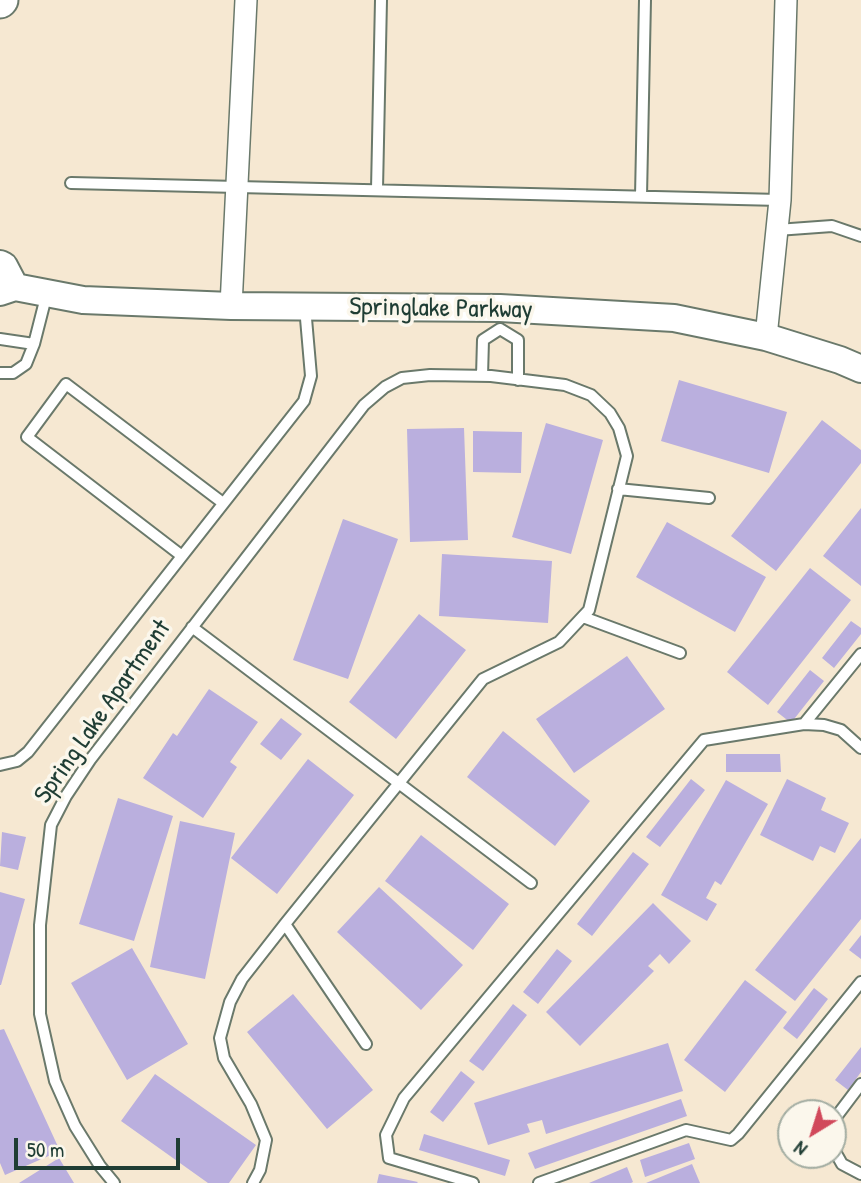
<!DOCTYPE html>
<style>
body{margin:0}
#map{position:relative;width:861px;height:1183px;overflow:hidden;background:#f6e8d2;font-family:"Patrick Hand",sans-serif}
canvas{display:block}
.north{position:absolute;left:777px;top:1099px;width:70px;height:70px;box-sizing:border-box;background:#fbf7ec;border:2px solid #a3ada2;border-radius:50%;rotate:218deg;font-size:19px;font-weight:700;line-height:28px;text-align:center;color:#1f3d34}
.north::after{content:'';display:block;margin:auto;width:24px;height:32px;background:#d1495b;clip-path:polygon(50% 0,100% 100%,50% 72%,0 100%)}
.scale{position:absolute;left:14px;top:1138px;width:166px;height:32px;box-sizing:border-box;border:4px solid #1f3d34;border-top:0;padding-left:9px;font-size:21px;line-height:24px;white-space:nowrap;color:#1f3d34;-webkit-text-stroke:5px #fbf7ec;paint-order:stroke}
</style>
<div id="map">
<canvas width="861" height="1183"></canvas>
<div class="north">N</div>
<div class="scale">50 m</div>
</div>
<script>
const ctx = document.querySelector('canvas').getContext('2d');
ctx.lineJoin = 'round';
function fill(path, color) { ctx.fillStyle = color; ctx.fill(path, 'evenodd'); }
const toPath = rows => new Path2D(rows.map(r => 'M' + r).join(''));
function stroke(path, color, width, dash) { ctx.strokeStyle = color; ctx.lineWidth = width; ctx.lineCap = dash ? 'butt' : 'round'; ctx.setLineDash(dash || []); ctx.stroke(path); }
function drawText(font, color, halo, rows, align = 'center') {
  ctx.font = font + ' "Patrick Hand",sans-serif'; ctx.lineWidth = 7; ctx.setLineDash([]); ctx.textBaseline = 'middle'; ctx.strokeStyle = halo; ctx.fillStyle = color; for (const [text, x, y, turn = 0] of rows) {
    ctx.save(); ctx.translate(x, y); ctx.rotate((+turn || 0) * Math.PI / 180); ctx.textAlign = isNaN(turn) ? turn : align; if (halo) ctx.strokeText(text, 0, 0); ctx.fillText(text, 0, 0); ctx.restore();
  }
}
fill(toPath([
 [679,380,787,412,769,473,661,441],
 [822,420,861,450,861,463,776,571,731,536],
 [546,423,603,440,571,554,512,537],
 [464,428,468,540,410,542,407,429],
 [473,431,522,432,521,473,473,472],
 [861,508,861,586,823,556],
 [343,519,398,539,348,679,293,660],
 [667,522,766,577,735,632,636,577],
 [442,554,552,561,548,623,439,616],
 [810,568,851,600,768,705,727,672],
 [419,614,466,650,396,739,349,702],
 [851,621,861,628,861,634,834,668,822,658],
 [627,656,665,709,574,773,536,719],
 [810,670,824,681,791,723,777,712],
 [209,689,258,722,230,762,237,767,203,818,143,778,173,733,177,736],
 [281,718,302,734,281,760,260,744],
 [503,731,590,801,555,846,467,777],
 [726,754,780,754,781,772,726,772],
 [308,759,354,795,277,894,231,858],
 [691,779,705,790,660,847,646,837],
 [787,779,826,798,821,810,849,823,835,853,820,846,813,861,760,835],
 [726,780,768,804,721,885,715,881,706,898,717,904,707,921,661,895],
 [118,798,173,816,134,941,79,924],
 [180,821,235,833,205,979,150,967],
 [2,832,26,837,18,870,0,866],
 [421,835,509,904,473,950,385,881],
 [861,838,861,919,795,1001,755,970],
 [633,852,649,864,592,936,577,924],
 [379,887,463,965,421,1010,337,932],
 [0,892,25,899,1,985,0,985],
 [653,903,691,941,669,964,660,954,648,966,654,971,580,1046,546,1012],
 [861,935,861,959,849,950],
 [132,948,188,1044,127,1080,71,983],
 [557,949,572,961,538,1004,523,992],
 [745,980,787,1012,725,1092,684,1060],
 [814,988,828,999,797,1039,783,1028],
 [293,994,373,1090,327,1129,247,1032],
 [513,1004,527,1015,483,1071,469,1061],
 [4,1029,60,1151,5,1175,0,1163,0,1030],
 [668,1043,683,1091,546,1134,542,1120,527,1124,530,1132,488,1145,474,1103],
 [861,1047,861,1072,848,1090,835,1080],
 [461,1071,475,1082,443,1122,430,1112],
 [155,1074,256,1145,229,1183,208,1183,121,1121],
 [681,1099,687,1116,535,1169,528,1153],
 [424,1134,510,1160,505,1176,419,1150],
 [689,1143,695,1159,645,1177,640,1160],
 [59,1158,74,1183,19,1183],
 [692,1164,700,1183,646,1183],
 [627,1167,633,1182,631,1183,589,1183],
 [379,1174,418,1182,417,1183,377,1183]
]), '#baafde');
const service = toPath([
 [71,183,780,200],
 [377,189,381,0],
 [641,196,645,0],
 [777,230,832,226,861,236],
 [500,329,518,340,518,380],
 [0,339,34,344,47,293],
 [0,373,13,373,26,364,34,344],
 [482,376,483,340,500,329],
 [618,489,709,498],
 [182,556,27,437,66,384,223,503],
 [583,617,680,653],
 [192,627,531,883],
 [804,724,861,654],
 [0,765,17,761,28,752,304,401,311,376,305,307],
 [285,924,366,1044],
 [833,1121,861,1084],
 [833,1148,842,1164,861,1174],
 [114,1183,100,1166,75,1126,55,1081,40,1014,40,925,51,825,66,796,90,760,364,405,385,387,402,378,430,375,491,376,565,385,591,395,610,413,619,428,627,456,589,610,559,642,483,679,285,924,242,979,230,1002,220,1038,224,1058,251,1104,266,1140,260,1170,253,1183],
 [473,1183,389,1158,386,1135,404,1098,704,740,804,724,824,725,841,730,861,748],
 [539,1183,686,1130,731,1140,738,1134,861,982]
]);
const minor = toPath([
 [231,306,246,0],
 [766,337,780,200,786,0]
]);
const tertiary = toPath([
 [0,264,4,266,15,287],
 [0,292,15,287,83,300,231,306,500,308,674,318,766,337,840,360,861,369]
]);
const primary = toPath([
 [0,1,1,0]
]);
stroke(service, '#6a796b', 14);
stroke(minor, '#6a796b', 24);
stroke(tertiary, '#6a796b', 30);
stroke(primary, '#6a796b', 37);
stroke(service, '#fff', 10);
stroke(minor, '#fff', 21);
stroke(tertiary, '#fff', 26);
stroke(primary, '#fff', 33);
drawText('26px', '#1f3d34', '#fbf7ec', [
 ["Springlake Parkway",441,309,1],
 ["Spring Lake Apartment",103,712,-55]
]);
</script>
